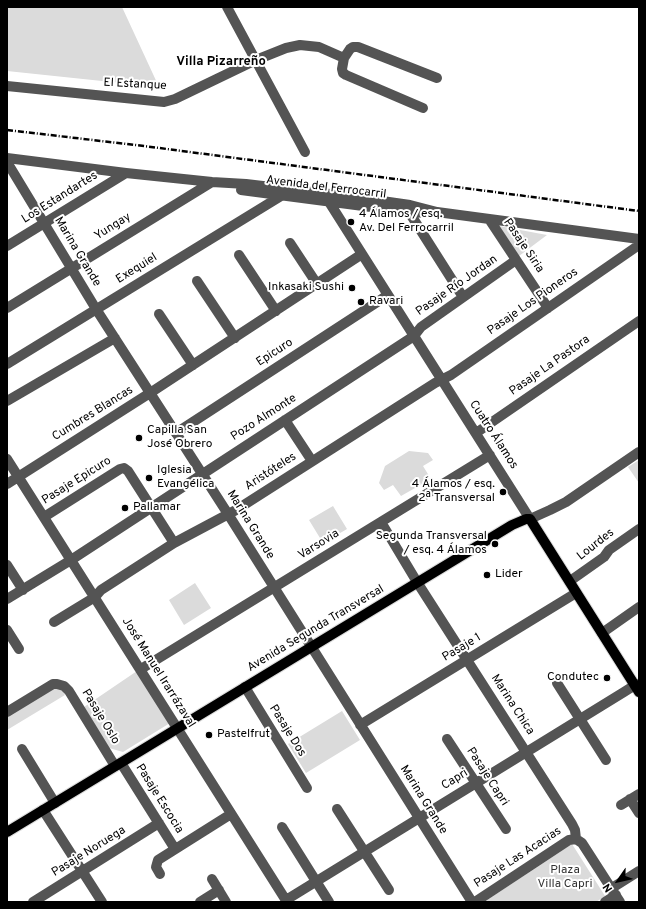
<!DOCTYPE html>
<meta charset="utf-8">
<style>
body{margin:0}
#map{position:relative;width:646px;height:909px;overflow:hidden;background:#fff;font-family:Overpass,sans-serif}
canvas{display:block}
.frame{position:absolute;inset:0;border:8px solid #000;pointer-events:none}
.north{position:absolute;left:598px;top:861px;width:40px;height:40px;-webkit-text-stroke:3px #fff;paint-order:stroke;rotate:236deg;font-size:11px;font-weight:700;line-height:16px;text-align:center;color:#000}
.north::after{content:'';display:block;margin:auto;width:14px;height:18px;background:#000;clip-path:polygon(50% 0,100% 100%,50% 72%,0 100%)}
</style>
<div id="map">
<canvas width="646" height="909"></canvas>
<div class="frame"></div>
<div class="north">N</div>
</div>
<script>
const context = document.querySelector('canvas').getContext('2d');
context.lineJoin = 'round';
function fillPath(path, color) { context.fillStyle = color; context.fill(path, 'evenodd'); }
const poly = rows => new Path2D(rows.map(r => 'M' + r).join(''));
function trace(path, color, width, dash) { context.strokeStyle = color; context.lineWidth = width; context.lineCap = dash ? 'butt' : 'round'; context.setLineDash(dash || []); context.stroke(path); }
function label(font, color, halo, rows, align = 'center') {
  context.font = font + ' Overpass,sans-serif'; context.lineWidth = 4; context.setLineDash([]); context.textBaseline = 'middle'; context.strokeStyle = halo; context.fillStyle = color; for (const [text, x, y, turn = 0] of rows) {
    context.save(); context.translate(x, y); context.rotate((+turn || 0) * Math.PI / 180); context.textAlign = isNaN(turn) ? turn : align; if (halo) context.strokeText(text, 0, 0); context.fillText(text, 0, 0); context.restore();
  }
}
fillPath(poly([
 [7,7,122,7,159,87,7,71],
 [499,226,547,235,519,256],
 [409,451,428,453,433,460,423,466,431,479,401,496,393,485,384,490,379,483,385,466],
 [639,460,639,483,628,467],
 [333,506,347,529,323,543,309,520],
 [195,583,211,608,184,625,169,600],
 [137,671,170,723,123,752,109,748,84,707],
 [52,689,61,689,65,695,7,730,7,717],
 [342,711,360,740,306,773,288,744],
 [572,844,605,896,596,902,484,902]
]), '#dbdbdb');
const major = poly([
 [7,832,512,525,526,519,530,519,639,692]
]);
trace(major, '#dbdbdb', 12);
trace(poly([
 [227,7,305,152],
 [7,86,164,102,175,99,256,60,286,48,300,45,319,47,344,58],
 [423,108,346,75,343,73,342,69,344,58,350,49,353,47,358,47,437,78],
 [7,158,126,173,212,182,246,184,347,196,410,205,437,212,639,239],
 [7,162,96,309,228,514,472,902],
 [241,190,409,212,429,213],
 [324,194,530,519,550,510,566,502,639,452],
 [409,212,463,297],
 [489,219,548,308],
 [290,243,317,284],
 [7,246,126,173],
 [239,255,276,311],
 [197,281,235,338],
 [7,308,212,182],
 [159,314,193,365],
 [7,364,281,196],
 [7,401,115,338],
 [285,420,312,461],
 [176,433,388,295],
 [476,433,639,321],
 [7,459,287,902],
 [7,484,150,393,362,254],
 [44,517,120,469,124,468,128,471,174,543],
 [381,522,417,582,572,824,575,830,576,839,582,843,620,902],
 [7,565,23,590],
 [570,581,604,557,609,550,639,529],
 [7,599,71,560,414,336,421,327,516,260],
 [54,622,95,597,101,590,174,543,236,510,435,383,451,375,639,245],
 [7,630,19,649],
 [602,633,639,607],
 [141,669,490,455],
 [557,683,606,760],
 [245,687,307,788],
 [7,712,53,684,57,684,64,686,69,691,115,766],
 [360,725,576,593],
 [447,739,506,829],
 [22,749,55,803],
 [121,763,175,849],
 [630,799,639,813],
 [621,805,639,794],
 [337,809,389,890],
 [43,810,102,902],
 [282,827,329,902],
 [160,874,156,867,158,860,231,814],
 [212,879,226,902],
 [612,888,639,871],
 [286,900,624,692,635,685,639,684],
 [33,902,159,823],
 [200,902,219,890],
 [475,902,569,840,576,839],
 [605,902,616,895]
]), '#545454', 10);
trace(major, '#000', 10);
trace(poly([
 [7,130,144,146,639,211]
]), '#000', 2.5, [6, 2, 1, 2]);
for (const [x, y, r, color] of [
 [351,222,4,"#000"],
 [352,288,4,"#000"],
 [361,302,4,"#000"],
 [139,438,4,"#000"],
 [149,478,4,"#000"],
 [503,492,4,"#000"],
 [125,508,4,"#000"],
 [495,544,4,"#000"],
 [487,575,4,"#000"],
 [607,678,4,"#000"],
 [209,735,4,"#000"]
]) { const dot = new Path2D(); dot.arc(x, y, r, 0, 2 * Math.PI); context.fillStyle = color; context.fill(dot); trace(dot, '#fff', 1.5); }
label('12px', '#000', '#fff', [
 ["El Estanque",135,85,3],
 ["Avenida del Ferrocarril",326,188,7],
 ["Los Estandartes",60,198,-32],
 ["Yungay",113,227,-32],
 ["Pasaje Siria",523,246,56],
 ["Marina Grande",77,252,59],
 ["Exequiel",137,269,-32],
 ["Pasaje Río Jordan",457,286,-35],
 ["Pasaje Los Pioneros",533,302,-35],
 ["Epicuro",275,353,-33],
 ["Pasaje La Pastora",550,366,-35],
 ["Cumbres Blancas",93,414,-32],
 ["Pozo Almonte",264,418,-33],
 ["Cuatro Álamos",493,435,57],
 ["Aristóteles",271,472,-33],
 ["Pasaje Epicuro",77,481,-32],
 ["Marina Grande",250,525,58],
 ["Varsovia",319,545,-32],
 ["Lourdes",596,545,-38],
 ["Avenida Segunda Transversal",316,629,-31],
 ["Pasaje 1",462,648,-31],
 ["José Manuel Irarrázaval",158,673,58],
 ["Marina Chica",512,705,57],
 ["Pasaje Oslo",100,717,59],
 ["Pasaje Dos",287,731,58],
 ["Pasaje Capri",487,777,57],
 ["Capri",455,780,-32],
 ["Pasaje Escocia",159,799,58],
 ["Marina Grande",423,800,58],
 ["Pasaje Noruega",89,852,-32],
 ["Pasaje Las Acacias",518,858,-33]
]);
label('12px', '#000', '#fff', [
 ["4 Álamos / esq.",359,215],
 ["Av. Del Ferrocarril",359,229],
 ["Inkasaki Sushi",344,288,"right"],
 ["Ravari",369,302],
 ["Capilla San",147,431],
 ["José Obrero",147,445],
 ["Iglesia",157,471],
 ["Evangélica",157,485],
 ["4 Álamos / esq.",495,485,"right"],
 ["2ª Transversal",495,499,"right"],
 ["Pallamar",133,508],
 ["Segunda Transversal",487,537,"right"],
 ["/ esq. 4 Álamos",487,551,"right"],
 ["Lider",495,575],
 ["Condutec",599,678,"right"],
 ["Pastelfrut",217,735]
], 'left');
label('12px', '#323232', '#fff', [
 ["Plaza",565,871],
 ["Villa Capri",565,885]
]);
label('bold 13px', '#000', '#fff', [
 ["Villa Pizarreño",221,62]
]);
</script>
